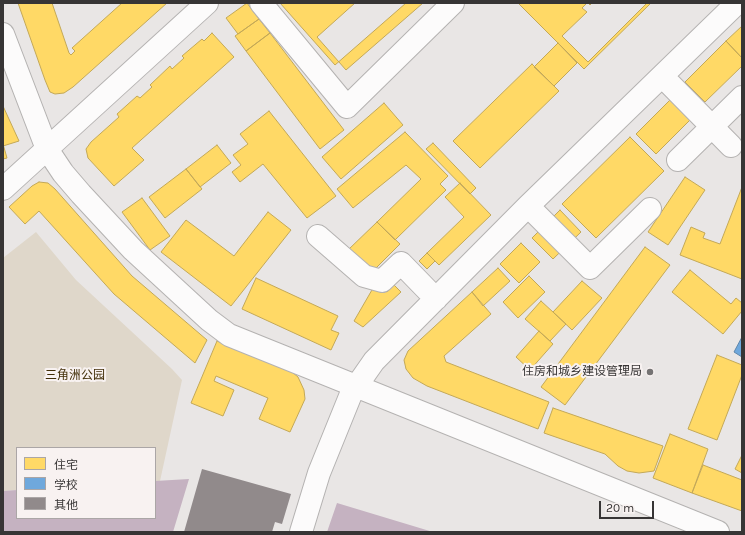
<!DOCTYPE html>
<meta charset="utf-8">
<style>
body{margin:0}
#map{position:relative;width:745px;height:535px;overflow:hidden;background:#e9e6e5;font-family:Karla,"Noto Sans SC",sans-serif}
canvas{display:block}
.frame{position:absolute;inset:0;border:4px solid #373535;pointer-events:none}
.legend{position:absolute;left:16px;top:447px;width:140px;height:72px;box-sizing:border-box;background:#f8f2f1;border:1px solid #aba6a6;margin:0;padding:5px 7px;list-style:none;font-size:12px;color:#373535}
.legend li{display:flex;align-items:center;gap:8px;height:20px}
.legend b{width:20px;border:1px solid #aba6a6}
.scale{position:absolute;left:599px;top:501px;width:55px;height:18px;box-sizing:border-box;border:2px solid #373535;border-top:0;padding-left:5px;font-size:12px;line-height:14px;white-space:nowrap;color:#373535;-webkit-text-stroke:3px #f8f2f1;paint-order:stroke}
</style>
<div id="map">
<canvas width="745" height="535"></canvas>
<div class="frame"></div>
<ul class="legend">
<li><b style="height:11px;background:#ffd966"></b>住宅</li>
<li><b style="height:11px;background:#6fa8dc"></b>学校</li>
<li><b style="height:11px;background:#918a8b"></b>其他</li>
</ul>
<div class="scale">20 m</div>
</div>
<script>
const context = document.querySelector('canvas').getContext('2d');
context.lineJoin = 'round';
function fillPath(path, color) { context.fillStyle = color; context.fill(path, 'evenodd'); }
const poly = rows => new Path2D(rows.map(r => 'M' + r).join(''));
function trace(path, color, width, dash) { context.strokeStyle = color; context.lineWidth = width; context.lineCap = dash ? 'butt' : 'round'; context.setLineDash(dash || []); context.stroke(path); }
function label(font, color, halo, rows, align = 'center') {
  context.font = font + ' Karla,"Noto Sans SC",sans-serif'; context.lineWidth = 4; context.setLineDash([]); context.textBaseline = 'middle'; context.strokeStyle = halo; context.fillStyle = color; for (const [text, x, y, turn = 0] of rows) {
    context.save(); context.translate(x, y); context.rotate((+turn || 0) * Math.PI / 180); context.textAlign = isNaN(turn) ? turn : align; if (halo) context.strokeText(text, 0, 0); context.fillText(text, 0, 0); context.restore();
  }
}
fillPath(poly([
 [36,232,76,280,172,369,182,380,160,481,155,481,155,448,17,448,17,490,3,491,3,258]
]), '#dfd7ca');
fillPath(poly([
 [189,479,173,532,3,532,3,491,17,490,17,518,155,518,155,481],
 [337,503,433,532,327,532]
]), '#c5b2c1');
const homes = poly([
 [18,3,52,3,69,53,71,55,75,51,72,48,122,3,167,3,73,87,64,93,55,94,50,92,45,80,18,3],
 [247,3,259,19,238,34,226,18,247,3],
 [280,3,406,3,335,65,280,3],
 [355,3,423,3,346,70,317,37,355,3],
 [518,3,588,3,590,5,592,3,651,3,584,69,518,3],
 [587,3,647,3,588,62,562,36,587,12,582,8,587,3],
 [259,19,270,33,246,51,235,36,259,19],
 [742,26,742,58,726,41,742,26],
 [212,33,234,57,132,148,144,160,114,186,88,158,86,149,91,142,119,117,117,114,137,96,140,98,152,87,150,85,170,66,172,69,184,58,182,56,202,39,204,41,212,33],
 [270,33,344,130,320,149,246,51,270,33],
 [726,41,742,58,742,66,705,102,685,82,726,41],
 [558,43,577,63,554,86,534,67,558,43],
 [532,64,559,91,480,168,453,141,532,64],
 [671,99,691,119,656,154,636,134,671,99],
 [384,103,403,125,341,179,322,157,384,103],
 [3,106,19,141,3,146,3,106],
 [269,111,336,196,307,218,263,164,240,182,232,172,241,165,233,155,248,144,240,134,269,111],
 [405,132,448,176,440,184,446,190,395,240,377,222,421,179,406,165,353,208,337,189,405,132],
 [630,137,664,171,596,238,562,204,630,137],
 [433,143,476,188,470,194,426,149,433,143],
 [3,144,7,158,3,159,3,144],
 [217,145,231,163,200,187,186,169,217,145],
 [186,169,202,189,165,218,149,197,186,169],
 [685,177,705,190,668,245,648,232,685,177],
 [39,182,48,183,55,189,132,276,207,340,195,363,114,294,39,211,25,224,9,207,32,186,39,182],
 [460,183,491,215,439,265,427,253,464,217,445,197,460,183],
 [742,187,742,279,680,255,691,227,705,233,703,238,720,244,742,187],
 [142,198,170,236,150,250,122,212,142,198],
 [560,210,581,232,553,259,532,238,560,210],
 [268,212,291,230,231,306,161,252,186,220,234,256,268,212],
 [377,222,400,244,371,273,348,250,377,222],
 [521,243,540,262,519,283,500,264,521,243],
 [645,247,670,265,565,405,541,387,645,247],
 [427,253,435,261,427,269,419,261,427,253],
 [498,268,510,281,483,306,472,292,498,268],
 [690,270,731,304,736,298,742,303,742,311,723,334,672,292,690,270],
 [529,276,545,292,518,318,503,302,529,276],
 [256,278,338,316,331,330,339,333,331,350,242,309,256,278],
 [582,281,602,298,572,330,553,312,582,281],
 [376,283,387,292,394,285,401,292,363,327,354,321,376,283],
 [472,292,491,314,444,356,446,362,549,402,538,429,427,386,413,378,406,369,404,360,408,351,472,292],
 [541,301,566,324,550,341,525,319,541,301],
 [539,331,553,344,530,370,516,357,539,331],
 [217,341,292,372,298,377,304,390,305,399,290,432,259,419,268,398,216,376,214,381,234,390,223,416,191,403,217,341],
 [717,355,742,365,742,375,717,440,688,429,717,355],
 [553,408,663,446,654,471,639,473,627,471,618,466,605,454,544,433,553,408],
 [670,434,708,449,692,493,653,478,670,434],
 [742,455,742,473,735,469,742,455],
 [703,465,742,480,742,511,692,493,703,465]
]);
fillPath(homes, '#ffd966');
trace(homes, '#c3a857', 1);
const schools = poly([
 [742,337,742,357,734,352,742,337]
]);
fillPath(schools, '#6fa8dc');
trace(schools, '#5e86aa', 1);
fillPath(poly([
 [202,469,291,494,282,524,275,522,272,532,184,532]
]), '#918a8b');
const minor = poly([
 [261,3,347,107,453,3],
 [3,34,47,149,63,173,81,194,133,250,209,320,229,335,718,532],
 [662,76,731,146],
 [678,160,742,97],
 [3,189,207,3],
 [528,206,590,268,650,209],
 [318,236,364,276,382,281,401,263,436,299],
 [301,532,319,473,351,394,374,361,528,206,737,3]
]);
trace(minor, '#b4b2b1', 24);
trace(minor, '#fcfbfb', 22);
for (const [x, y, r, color] of [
 [650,372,4,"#757373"]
]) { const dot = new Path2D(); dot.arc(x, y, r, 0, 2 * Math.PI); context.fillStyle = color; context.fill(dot); trace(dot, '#f8f2f1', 1.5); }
label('12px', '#373535', '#f8f2f1', [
 ["住房和城乡建设管理局",642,372]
], 'right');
label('12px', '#412e07', '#f8f2f1', [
 ["三角洲公园",75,376]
]);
</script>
